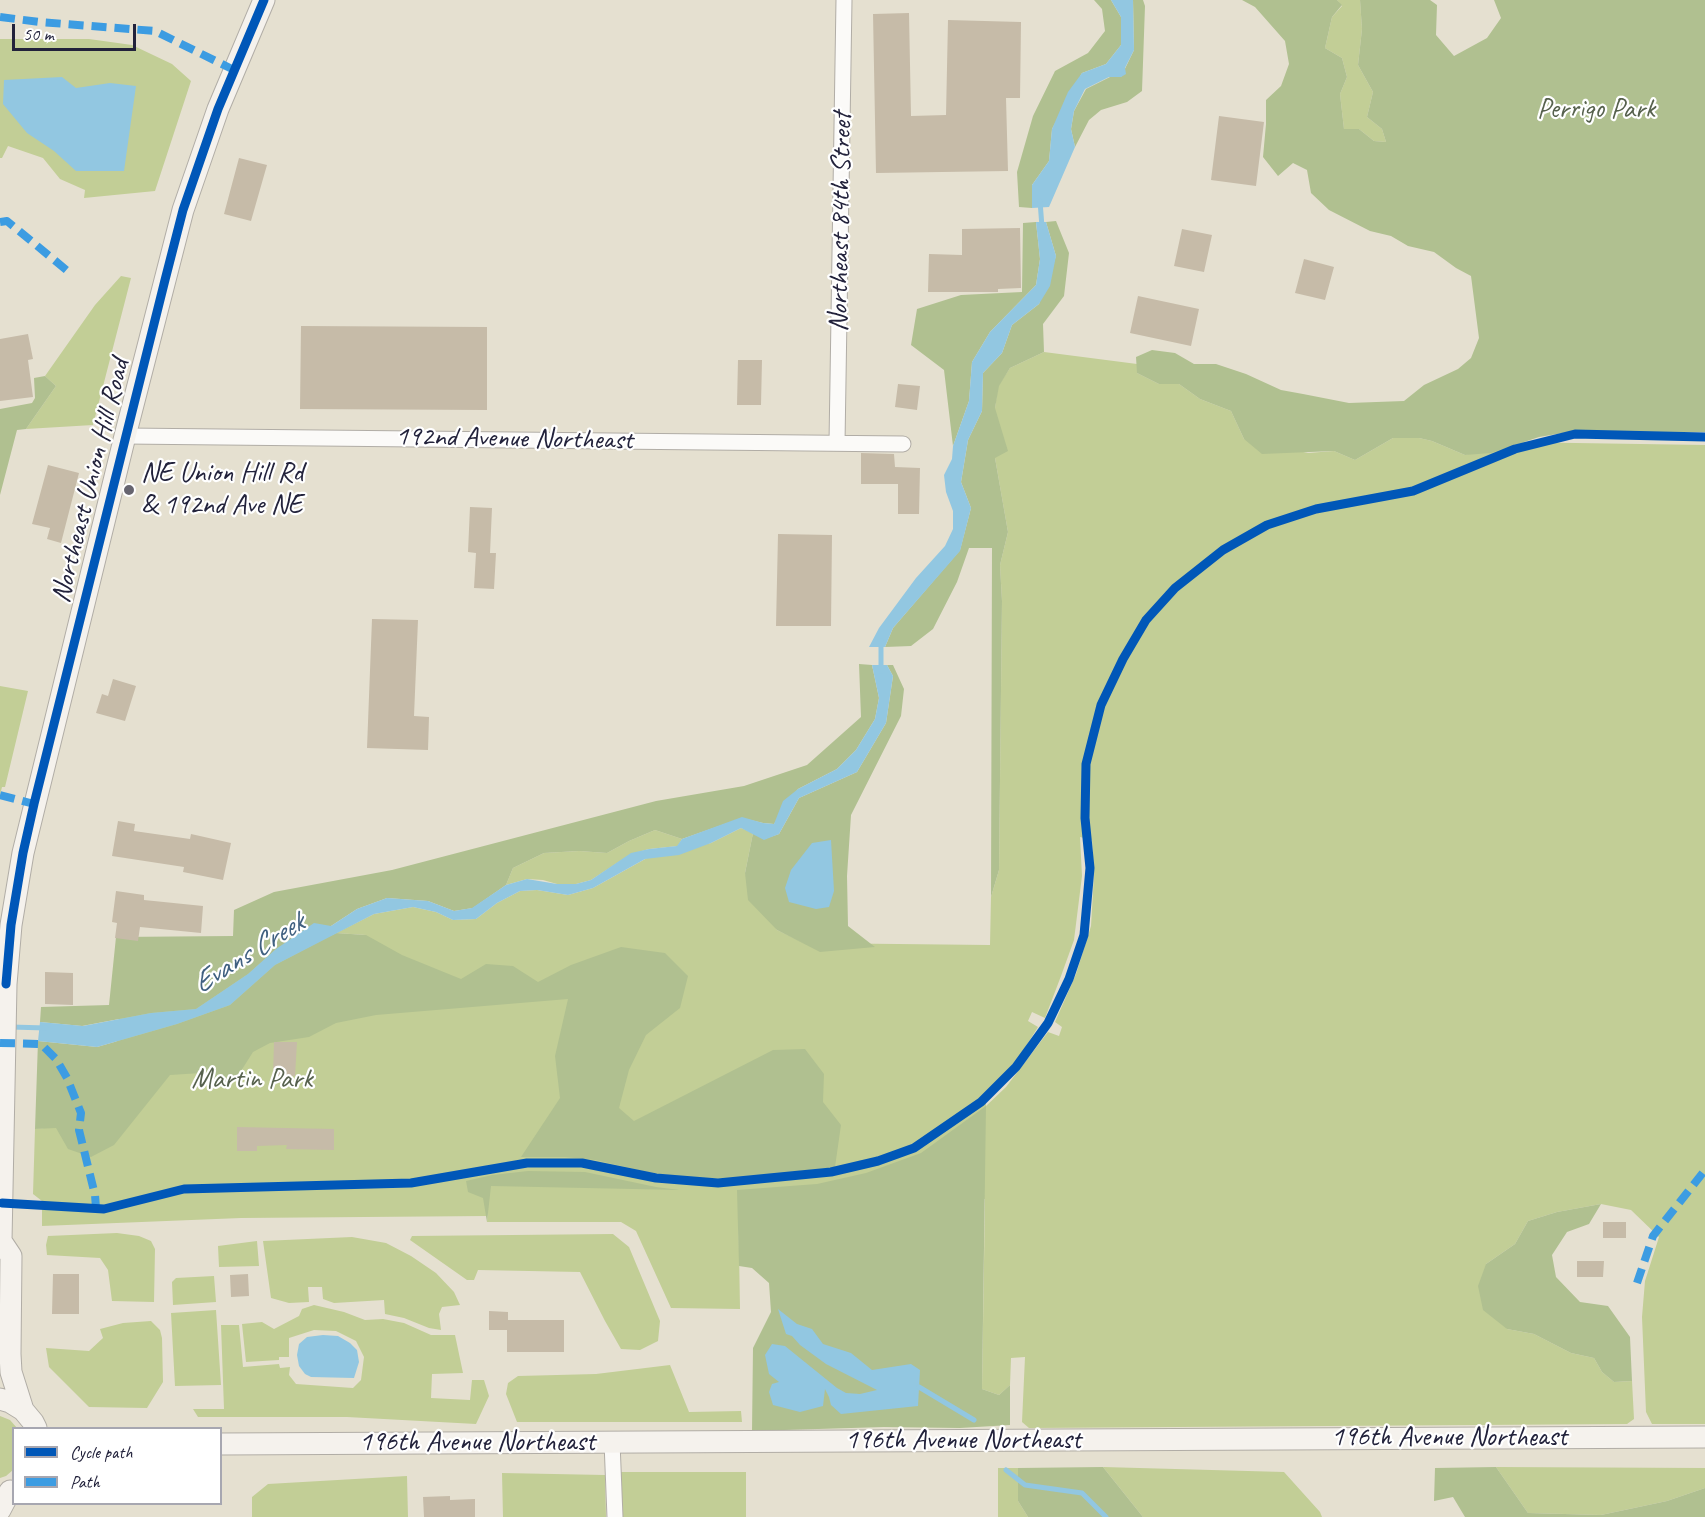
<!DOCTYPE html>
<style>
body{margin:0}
#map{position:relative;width:1705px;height:1517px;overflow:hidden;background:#e5e0d0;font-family:Caveat,sans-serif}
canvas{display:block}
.legend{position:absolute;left:12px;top:1427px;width:210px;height:78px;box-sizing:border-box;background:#fff;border:2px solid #a7a7b1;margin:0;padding:8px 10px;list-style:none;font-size:18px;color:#22223b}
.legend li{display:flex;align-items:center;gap:12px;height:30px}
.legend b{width:30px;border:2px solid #a7a7b1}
.scale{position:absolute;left:12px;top:24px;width:124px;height:27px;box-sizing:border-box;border:3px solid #22223b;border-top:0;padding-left:8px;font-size:18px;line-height:21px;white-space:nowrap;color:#22223b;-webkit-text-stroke:4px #fff;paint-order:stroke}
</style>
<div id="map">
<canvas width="1705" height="1517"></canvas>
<ul class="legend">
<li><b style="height:8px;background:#0057b8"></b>Cycle path</li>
<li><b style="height:8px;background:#3c9ce2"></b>Path</li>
</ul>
<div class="scale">50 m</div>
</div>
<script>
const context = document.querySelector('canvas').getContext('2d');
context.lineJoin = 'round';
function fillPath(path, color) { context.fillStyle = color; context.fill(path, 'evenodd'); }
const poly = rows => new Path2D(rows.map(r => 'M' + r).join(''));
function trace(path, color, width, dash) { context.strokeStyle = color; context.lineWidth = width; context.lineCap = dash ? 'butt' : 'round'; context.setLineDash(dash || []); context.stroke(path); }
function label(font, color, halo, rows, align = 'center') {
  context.font = font + ' Caveat,sans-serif'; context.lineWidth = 4.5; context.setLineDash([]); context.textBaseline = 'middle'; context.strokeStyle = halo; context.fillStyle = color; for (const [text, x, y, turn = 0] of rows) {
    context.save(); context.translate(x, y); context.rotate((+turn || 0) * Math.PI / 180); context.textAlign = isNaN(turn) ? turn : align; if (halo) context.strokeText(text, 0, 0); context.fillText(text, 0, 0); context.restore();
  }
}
fillPath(poly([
 [1337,0,1360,0,1362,29,1358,65,1373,92,1367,117,1382,129,1386,142,1374,141,1359,129,1344,129,1340,94,1347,77,1342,58,1325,48,1332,17,1342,6],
 [0,39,89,39,132,45,172,64,191,81,155,191,84,198,85,190,60,179,43,158,8,146,2,158,0,158],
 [121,276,131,278,93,425,26,429,56,386,45,376,95,305],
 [1044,352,1137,364,1137,373,1159,384,1179,384,1200,399,1231,411,1244,439,1308,453,1334,451,1355,460,1393,438,1419,438,1432,441,1465,455,1511,442,1705,445,1705,1424,1652,1424,1646,1412,1642,1317,1645,1281,1659,1237,1631,1210,1601,1204,1557,1212,1528,1221,1515,1244,1486,1264,1507,1329,1534,1334,1571,1353,1594,1358,1602,1372,1614,1382,1632,1381,1634,1419,1627,1424,1029,1428,1022,1422,1025,1357,1011,1358,1010,1385,999,1395,982,1389,985,1199,738,1192,740,1309,671,1308,636,1231,621,1222,487,1222,488,1210,487,1216,241,1218,42,1226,42,1201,33,1194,35,1129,44,1128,117,1041,125,942,366,935,336,933,374,914,413,907,436,912,453,920,476,919,497,903,520,891,537,890,568,895,593,888,647,858,711,843,741,828,753,833,745,873,777,930,804,943,990,945,991,897,999,870,1002,601,1000,565,1008,532,995,458,995,408,998,386,1010,368],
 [1080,837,1092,840,1094,875,1091,926,1076,974,1055,1022,1062,1027,1059,1036,1048,1032,1006,1087,986,1106,986,1091,1002,1077,1021,1054,1038,1027,1028,1021,1032,1012,1045,1018,1061,976,1074,940,1082,876],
 [0,686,28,691,5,787,2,787,0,795],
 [655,830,682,839,678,846,649,849,631,854,591,880,576,884,557,884,543,880,527,879,506,885,513,868,544,853,579,851,607,853,629,841],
 [117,1233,139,1236,151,1241,155,1249,154,1302,112,1301,108,1270,100,1258,47,1255,46,1245,48,1236],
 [613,1234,629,1247,660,1321,658,1341,640,1350,621,1349,605,1321,580,1272,478,1270,474,1280,467,1280,410,1240,412,1236],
 [352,1237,386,1243,411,1256,436,1273,454,1292,460,1305,442,1307,439,1314,441,1330,429,1328,404,1318,385,1314,384,1300,334,1303,323,1299,322,1287,308,1287,309,1302,289,1303,271,1298,263,1241],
 [257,1241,259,1266,219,1267,218,1246],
 [214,1276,216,1302,173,1305,172,1282,176,1278],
 [314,1305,344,1312,365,1320,383,1319,404,1323,431,1335,455,1335,463,1373,432,1374,431,1398,470,1400,472,1380,484,1380,489,1396,476,1424,347,1417,198,1417,193,1409,224,1409,221,1325,239,1325,243,1367,279,1364,280,1368,290,1367,289,1375,296,1384,353,1388,361,1380,364,1357,356,1341,336,1331,314,1330,289,1338,289,1357,279,1357,279,1360,246,1362,242,1324,262,1322,274,1329,299,1316,302,1309],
 [216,1310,221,1385,175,1386,171,1313],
 [151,1321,160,1330,162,1338,163,1382,147,1408,89,1407,49,1367,46,1348,89,1351,103,1338,100,1329,123,1323],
 [670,1365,689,1412,741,1411,742,1422,517,1422,506,1394,508,1383,518,1376,596,1374],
 [0,1416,10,1420,17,1428,14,1428,13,1470,6,1476,0,1478],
 [1103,1467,1284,1472,1320,1512,1322,1517,1143,1517],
 [1496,1467,1705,1468,1705,1488,1667,1501,1601,1515,1528,1513],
 [998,1468,1018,1468,1018,1501,1028,1517,998,1517],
 [620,1472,746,1472,746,1517,620,1517],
 [502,1473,605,1475,606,1517,503,1517],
 [407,1476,408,1517,252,1517,252,1497,268,1484]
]), '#c2ce96');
fillPath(poly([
 [1094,0,1111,0,1121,17,1121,45,1106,64,1082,73,1052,129,1049,161,1032,185,1032,208,1019,207,1017,172,1033,116,1055,71,1088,53,1105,31,1102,9],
 [1133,0,1143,0,1145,6,1142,91,1127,102,1101,110,1089,120,1075,147,1071,129,1074,111,1086,89,1110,77,1121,77,1134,50],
 [1242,0,1337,0,1342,5,1332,17,1325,48,1342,58,1347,77,1340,94,1344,129,1359,129,1374,141,1386,142,1382,129,1367,117,1373,92,1358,65,1362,29,1360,0,1430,0,1437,5,1436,35,1454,56,1487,38,1501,18,1494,0,1705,0,1705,432,1569,432,1539,437,1491,453,1465,455,1432,441,1419,438,1393,438,1355,460,1334,451,1262,454,1244,439,1231,411,1200,399,1179,384,1159,384,1137,373,1136,357,1152,350,1175,353,1194,364,1216,364,1246,374,1281,390,1303,394,1349,403,1404,401,1424,385,1458,369,1471,358,1479,338,1471,276,1456,268,1434,252,1408,246,1391,236,1370,231,1329,210,1311,193,1307,170,1293,163,1278,176,1263,157,1266,124,1266,100,1281,86,1289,64,1285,41,1255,7],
 [1056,221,1069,253,1064,296,1043,324,1044,352,1010,368,999,386,995,408,1008,451,995,458,1008,532,1000,565,1002,601,999,870,991,897,992,548,969,548,957,582,933,629,911,646,885,647,893,628,960,550,971,508,961,482,968,440,982,411,983,373,1002,353,1012,325,1039,304,1056,256,1046,222],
 [1036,222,1040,259,1036,285,990,332,972,362,969,401,953,446,944,370,911,345,917,309,961,295,1022,292,1023,223],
 [45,376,56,386,26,429,17,430,0,495,0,409,32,403,35,398,34,378],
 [859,664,872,665,879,698,875,719,856,750,837,769,798,789,774,824,763,823,742,818,682,839,655,830,629,841,607,853,579,851,544,853,513,868,506,885,473,908,454,911,428,901,387,898,357,909,331,926,276,949,248,974,196,1009,151,1013,82,1026,40,1022,41,1007,109,1005,116,937,233,936,234,910,274,892,392,870,656,801,744,786,807,765,861,717],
 [887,665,893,665,904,689,901,716,851,815,847,876,848,926,875,947,820,952,777,930,748,900,745,873,753,833,764,839,779,834,799,798,857,772,886,723,893,676],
 [336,933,366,935,402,955,461,979,486,964,513,966,538,982,571,965,621,947,665,953,688,976,680,1008,646,1035,629,1070,619,1108,634,1121,773,1050,805,1049,824,1074,823,1102,841,1125,835,1167,738,1178,691,1178,647,1172,595,1160,565,1157,521,1157,560,1098,555,1056,568,999,376,1015,336,1023,309,1037,270,1043,253,1052,234,1082,216,1088,201,1073,170,1075,114,1145,91,1157,68,1149,56,1128,35,1129,38,1041,97,1047,177,1024,230,1005,275,965],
 [986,1106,982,1389,999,1395,1010,1385,1010,1425,960,1428,884,1427,752,1431,753,1348,771,1312,769,1283,752,1268,739,1266,737,1190,817,1184,866,1173,921,1153],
 [528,1171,585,1172,656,1187,680,1190,491,1186,487,1222,483,1198,468,1192,466,1181,492,1175],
 [1601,1204,1589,1224,1567,1232,1552,1255,1556,1277,1580,1302,1608,1306,1630,1337,1632,1381,1614,1382,1602,1372,1594,1358,1571,1353,1534,1334,1507,1329,1483,1310,1478,1286,1486,1264,1515,1244,1528,1221,1557,1212],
 [1103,1467,1143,1517,1028,1517,1018,1501,1018,1468],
 [1496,1467,1528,1513,1601,1515,1667,1501,1705,1488,1705,1517,1465,1517,1453,1497,1434,1501,1435,1468]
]), '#b0c090');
fillPath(poly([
 [1111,0,1133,0,1134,50,1125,68,1126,74,1121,77,1109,77,1085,89,1074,111,1071,129,1075,147,1049,207,1032,208,1032,185,1049,161,1052,129,1068,92,1082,73,1106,64,1121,45,1121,17],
 [62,77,76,88,110,83,136,86,124,171,76,171,54,151,27,133,3,104,4,80],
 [1036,222,1046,222,1056,256,1050,286,1039,304,1012,325,1002,353,983,373,982,411,968,440,961,482,971,508,960,551,893,628,885,647,869,647,879,628,916,578,945,546,953,529,953,511,946,492,944,475,952,459,953,446,969,401,972,362,990,332,1036,285,1040,259],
 [872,665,887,665,893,676,886,723,857,772,799,798,779,834,764,840,741,828,711,843,679,855,645,859,593,888,568,895,537,890,520,891,497,903,476,919,453,920,436,912,413,907,374,914,275,965,230,1005,177,1024,97,1047,38,1041,40,1022,83,1026,151,1013,196,1009,248,974,276,949,314,923,331,926,357,909,387,898,428,901,454,911,472,908,506,885,527,879,557,884,576,884,591,880,631,853,649,849,677,846,682,839,742,817,763,823,774,824,783,801,798,789,837,769,856,750,875,719,879,698],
 [831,840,834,891,829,907,816,909,789,902,785,888,791,870,812,843],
 [778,1309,797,1324,812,1329,823,1344,851,1353,872,1370,911,1364,920,1370,918,1406,841,1414,831,1405,829,1397,825,1389,823,1406,800,1412,773,1405,769,1392,772,1384,779,1382,769,1374,765,1355,772,1344,785,1346,837,1388,846,1393,860,1394,877,1390,826,1364,800,1345,792,1336,786,1334],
 [323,1335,338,1336,350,1343,357,1350,359,1362,354,1378,311,1377,305,1374,299,1366,297,1355,299,1344,307,1337]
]), '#92c7e1');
trace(poly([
 [1040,201,1042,227],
 [881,641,881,671],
 [11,1027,46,1028],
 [919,1387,974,1420],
 [1006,1470,1025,1485,1082,1493,1106,1517]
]), '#92c7e1', 5);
fillPath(poly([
 [909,13,911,116,946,115,948,20,1021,22,1020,98,1006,98,1008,171,876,173,873,14],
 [1219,116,1264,122,1256,186,1211,180],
 [239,158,267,165,251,221,224,214],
 [1020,228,1021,288,998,289,998,292,928,292,929,254,962,255,962,229],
 [1182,229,1212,235,1204,272,1174,266],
 [1304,259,1334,267,1325,300,1295,293],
 [1138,296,1199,309,1191,346,1130,333],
 [301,326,487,327,487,410,300,409],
 [28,334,33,359,28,360,33,397,0,401,0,339],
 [738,360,762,360,761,405,737,405],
 [898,384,920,386,917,410,895,407],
 [861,453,894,454,895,467,920,468,919,514,898,514,898,484,861,484],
 [48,465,79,473,61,543,47,539,50,528,32,524],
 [470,507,492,508,490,553,496,553,494,589,474,588,476,553,468,552],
 [778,534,832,535,831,626,776,626],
 [372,619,418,620,414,716,429,717,428,750,367,748],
 [113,679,136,686,125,721,96,713,102,694,108,696],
 [118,821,135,824,134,831,190,839,191,834,231,843,223,880,183,872,184,867,112,856],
 [116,891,144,895,144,900,203,906,201,933,140,927,138,941,115,938,117,923,112,922],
 [45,972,73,973,73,1005,45,1004],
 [274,1042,297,1042,295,1076,273,1075],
 [237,1127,334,1129,334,1150,286,1149,287,1145,257,1146,257,1151,237,1151],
 [1603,1222,1626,1222,1626,1238,1603,1238],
 [1577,1261,1604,1261,1603,1277,1577,1277],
 [53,1274,79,1274,79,1314,52,1314],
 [248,1274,249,1296,231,1297,230,1275],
 [489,1311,508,1312,508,1320,564,1320,564,1352,507,1352,507,1330,489,1330],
 [450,1496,450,1500,475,1499,475,1517,424,1517,423,1497]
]), '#c6bba8');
const street = poly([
 [125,436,903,444],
 [837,443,844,0],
 [612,1442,615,1517]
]);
const secondary = poly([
 [0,1399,10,1402,23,1410,33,1422,36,1428],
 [23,1410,11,1372,10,1354,11,1256,1,1241,6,984,11,925,23,853,125,436,183,210,218,109,264,0],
 [220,1444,1705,1437],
 [0,1510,10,1491]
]);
trace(street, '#b1ada6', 17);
trace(secondary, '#b1ada6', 23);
trace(street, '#fbfaf8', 15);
trace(secondary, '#f5f2ed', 21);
trace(poly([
 [0,17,40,22,155,31,234,70],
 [0,222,7,221,70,273],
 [0,795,34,804],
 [0,1043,41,1044,56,1059,67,1078,81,1113,79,1130,95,1195,96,1208],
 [1637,1283,1653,1236,1705,1170]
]), '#3c9ce2', 8, [15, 8]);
trace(poly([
 [6,984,11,925,23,853,34,804,165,280,183,210,218,109,264,0],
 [2,1203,104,1209,184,1189,411,1183,527,1163,582,1163,656,1178,718,1183,831,1172,878,1161,914,1148,981,1102,1016,1067,1048,1023,1069,979,1084,935,1090,868,1085,818,1086,764,1101,705,1123,659,1146,620,1175,588,1223,550,1267,525,1316,509,1413,491,1515,449,1575,434,1705,437]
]), '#0057b8', 9);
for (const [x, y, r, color] of [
 [129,490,6,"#66646f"]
]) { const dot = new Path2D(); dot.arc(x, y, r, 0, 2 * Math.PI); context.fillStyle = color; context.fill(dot); trace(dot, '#fff', 2); }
label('28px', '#56614d', '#fff', [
 ["Perrigo Park",1596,110],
 ["Martin Park",252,1080]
]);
label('28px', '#22223b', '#fff', [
 ["Northeast 84th Street",841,222,-89],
 ["192nd Avenue Northeast",514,439,1],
 ["Northeast Union Hill Road",91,481,-76],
 ["196th Avenue Northeast",1449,1438],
 ["196th Avenue Northeast",963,1441],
 ["196th Avenue Northeast",477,1443]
]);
label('28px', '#22223b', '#fff', [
 ["NE Union Hill Rd",141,474],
 ["& 192nd Ave NE",141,506]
], 'left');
label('italic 30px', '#406080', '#fff', [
 ["Evans Creek",249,954,-32]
]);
</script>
